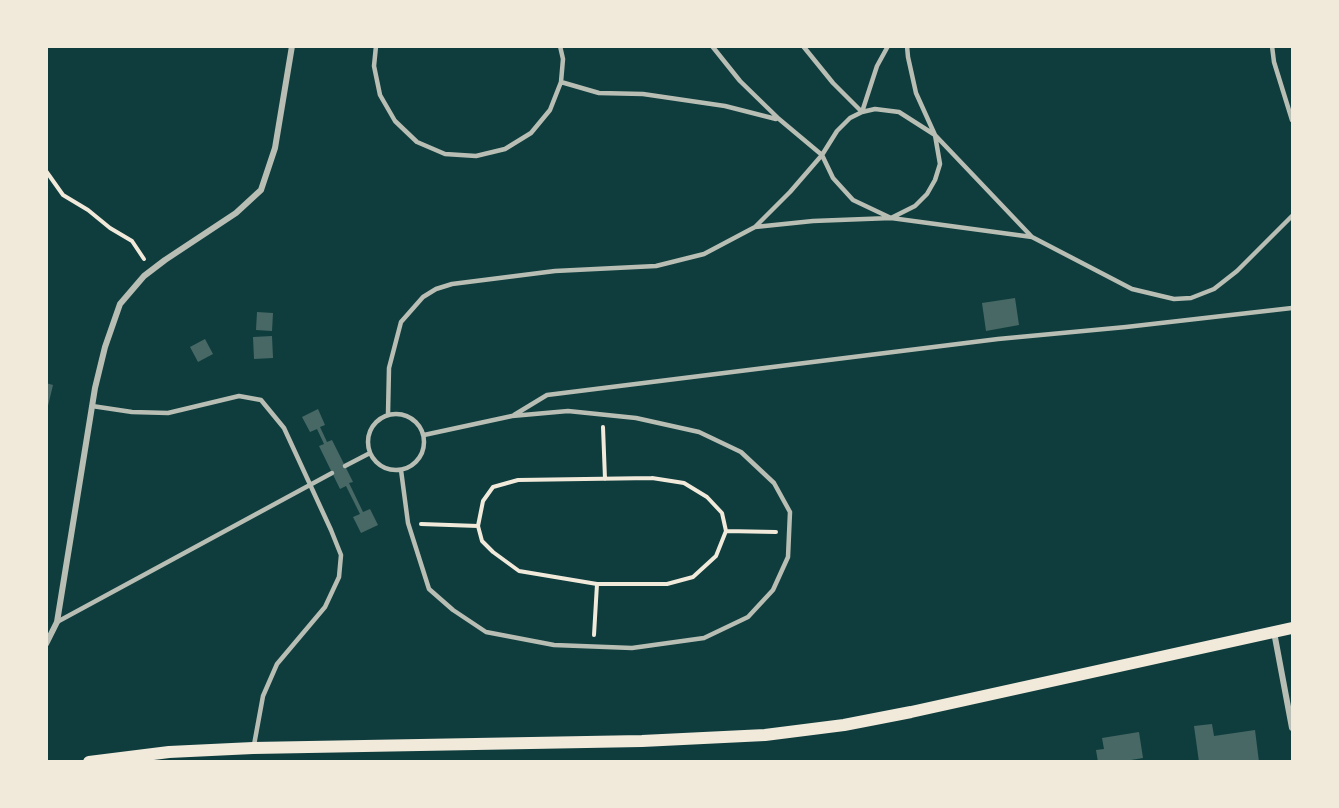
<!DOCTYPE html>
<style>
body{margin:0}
#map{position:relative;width:1339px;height:808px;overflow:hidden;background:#0f3d3e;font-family:Jost,sans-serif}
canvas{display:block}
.frame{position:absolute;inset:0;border:48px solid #f1e9da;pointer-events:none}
</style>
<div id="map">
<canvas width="1339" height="808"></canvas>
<div class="frame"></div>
</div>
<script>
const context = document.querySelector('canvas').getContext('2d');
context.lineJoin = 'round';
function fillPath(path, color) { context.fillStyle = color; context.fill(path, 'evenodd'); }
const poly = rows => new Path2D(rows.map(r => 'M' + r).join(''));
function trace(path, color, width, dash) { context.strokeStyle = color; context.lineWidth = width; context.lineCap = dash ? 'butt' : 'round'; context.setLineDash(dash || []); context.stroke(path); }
fillPath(poly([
 [1015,298,1019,325,986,331,982,303],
 [257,312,273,313,272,331,256,330],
 [272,336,273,358,254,359,253,337],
 [205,339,213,354,198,362,190,347],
 [46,383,53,385,47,410,46,410],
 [318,409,325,425,320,427,327,442,332,440,353,482,349,483,363,512,370,509,378,525,361,533,353,517,360,514,346,486,340,489,319,446,324,444,317,429,310,432,302,417],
 [1212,724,1214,736,1255,730,1259,762,1199,762,1194,726],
 [1139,732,1143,758,1119,762,1098,762,1096,750,1104,749,1102,738]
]), '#486865');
trace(poly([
 [46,171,63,195,88,210,110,228,132,241,144,259],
 [603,427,605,479],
 [652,478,684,483,707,497,722,513,726,531,716,556,693,577,667,584,597,584,519,571,493,552,482,541,478,526,483,501,493,487,518,480,652,478],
 [421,524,478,526],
 [726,531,776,532],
 [594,635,597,584]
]), '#f1e9da', 4);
trace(poly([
 [376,46,374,66,380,95,395,121,417,142,445,154,476,156,505,149,531,133,550,110,561,82,563,59,560,46],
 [712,46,740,81,779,119,822,155,790,192,755,227],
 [803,46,833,83,862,112,877,66,888,46],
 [907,46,908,57,916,93,935,135,1032,237],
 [1272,46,1274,62,1292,120],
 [561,82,599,93,643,94,725,106,776,119],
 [875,109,899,112,935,135,940,164,935,180,927,194,915,206,891,218,853,200,833,178,822,155,837,131,850,118,862,112,875,109],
 [92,406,132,412,168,413,239,396,261,400,284,428,331,530,341,555,339,577,325,607,277,664,263,696,254,745],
 '368 442a28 28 0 1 1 56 0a28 28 0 1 1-56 0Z',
 [388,414,389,368,401,322,423,297,436,289,452,284,555,271,656,266,704,254,755,227,813,221,891,218,1032,237,1132,289,1174,299,1191,298,1214,289,1237,271,1292,216],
 [514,415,547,395,998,339,1126,327,1292,308],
 [345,466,370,453],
 [401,470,408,523,429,589,453,610,486,632,554,645,632,648,704,638,748,617,773,590,788,557,790,512,774,483,741,452,699,432,636,418,568,411,512,416,424,435],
 [57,622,332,473]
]), '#b8beb3', 4.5);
trace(poly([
 [1274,632,1292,728],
 [46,644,57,622,95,388,105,347,120,304,144,276,165,260,236,213,261,190,275,148,292,46]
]), '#b8beb3', 6);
trace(poly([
 [89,762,169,752,253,748,642,741,765,735,844,725,911,712,1292,628]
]), '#f1e9da', 12);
</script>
